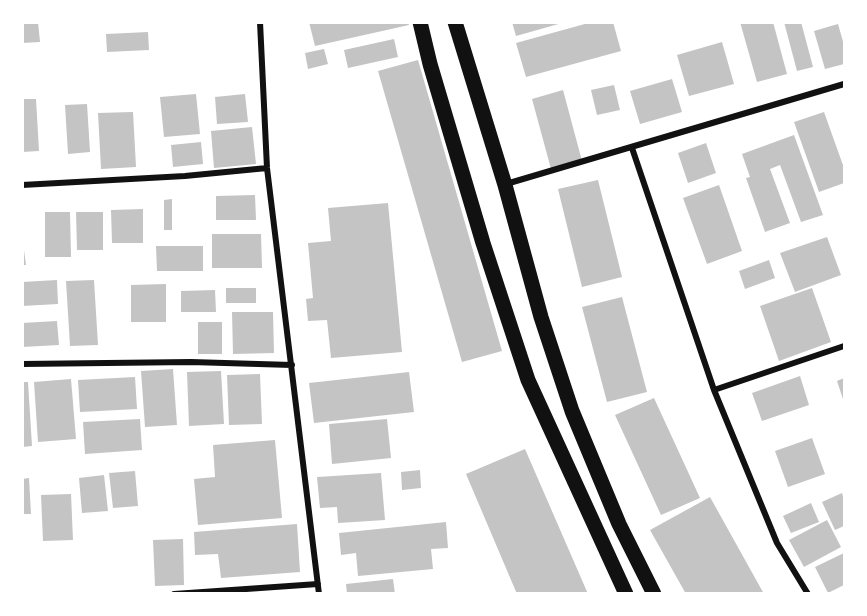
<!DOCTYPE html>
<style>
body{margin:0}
#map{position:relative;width:867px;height:616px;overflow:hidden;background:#fff;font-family:"Roboto Condensed",sans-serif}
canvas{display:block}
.frame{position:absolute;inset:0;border:24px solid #fff;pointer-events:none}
</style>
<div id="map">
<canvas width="867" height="616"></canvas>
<div class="frame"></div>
</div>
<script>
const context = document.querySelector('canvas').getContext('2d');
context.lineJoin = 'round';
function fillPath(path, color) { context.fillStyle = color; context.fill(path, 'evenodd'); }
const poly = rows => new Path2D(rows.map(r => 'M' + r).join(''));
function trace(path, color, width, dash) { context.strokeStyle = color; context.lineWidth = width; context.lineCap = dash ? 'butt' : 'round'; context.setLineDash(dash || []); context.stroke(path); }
fillPath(poly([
 [22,22,38,22,40,42,22,43],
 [309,22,408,22,409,25,315,46],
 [512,22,562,22,562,23,516,36],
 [592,22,613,22,621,51,526,77,516,43],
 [740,22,773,22,787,74,757,82],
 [784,22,801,22,813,67,797,71],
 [838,24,844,45,844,64,825,69,814,31],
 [148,32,149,50,107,52,106,34],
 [394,39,398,57,348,68,344,50],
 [722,42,734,84,689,96,677,55],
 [324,49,328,64,308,69,305,53],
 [418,60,502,351,462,362,378,71],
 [672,79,682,112,640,124,630,91],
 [614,85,620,110,597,115,591,90],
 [563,90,582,161,551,169,532,99],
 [196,94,200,134,164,137,160,97],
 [245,94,248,122,217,124,215,97],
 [22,99,36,99,39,151,22,152],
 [87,104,90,152,68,154,65,105],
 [133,112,136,167,101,169,98,113],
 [824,112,844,168,844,183,819,192,794,122],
 [252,127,256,164,214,168,211,131],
 [794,135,823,215,801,222,780,165,770,169,790,223,765,232,746,178,750,177,742,154],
 [201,142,203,164,173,167,171,145],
 [706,143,716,173,688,183,678,153],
 [598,180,622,277,582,287,558,189],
 [719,185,742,251,707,264,683,198],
 [255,195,256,220,216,220,216,196],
 [172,199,172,230,164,230,164,200],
 [388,203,402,352,331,358,327,320,308,321,306,299,313,298,308,243,331,241,328,208],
 [143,209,143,243,112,243,111,210],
 [45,212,70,212,71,257,45,257],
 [76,212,103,212,103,250,77,250],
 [212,234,261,234,262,268,212,268],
 [827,237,841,275,795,292,780,253],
 [156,246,203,246,203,271,157,271],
 [22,250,24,250,26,265,22,265],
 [769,260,775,278,745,289,739,271],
 [57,280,58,304,22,306,22,282],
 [94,280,98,345,70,346,66,281],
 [166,284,166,322,131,322,131,285],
 [226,288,256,288,256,303,226,303],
 [812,288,831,342,779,361,760,306],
 [215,290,216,312,181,312,181,291],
 [622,297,647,392,607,402,582,307],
 [232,312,273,312,274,353,233,354],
 [57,321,59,345,22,347,22,323],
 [198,322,222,322,222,354,198,354],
 [173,369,177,425,145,427,141,371],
 [221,371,224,424,189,426,187,372],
 [409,372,414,412,314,423,309,383],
 [260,374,262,424,229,425,227,375],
 [800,376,809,405,762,421,752,393],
 [135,377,137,409,80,412,78,380],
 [844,378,844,402,837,381],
 [71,379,76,439,38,442,34,382],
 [22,382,28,382,32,446,22,447],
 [654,398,700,498,661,515,615,415],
 [140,419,142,450,85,454,83,422],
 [387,419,391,458,332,464,329,424],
 [812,438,825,474,788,487,775,451],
 [275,440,282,518,198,525,194,479,215,477,213,445],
 [525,449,588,594,517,594,466,474],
 [420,470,421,488,402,490,401,472],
 [135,471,138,506,113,508,109,473],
 [381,473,385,520,338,523,337,507,320,508,317,477],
 [104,475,108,511,82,513,79,478],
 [29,478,31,514,22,514,22,479],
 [842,493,844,500,844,526,835,530,822,502],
 [71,494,73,540,43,541,41,495],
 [710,497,764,594,686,594,650,530],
 [811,503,819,522,791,533,783,516],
 [827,520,841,547,804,567,789,540],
 [446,522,448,548,431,549,433,569,358,576,356,553,341,555,339,533],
 [297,524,300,572,221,578,218,554,195,555,194,532],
 [183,539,184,585,155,586,153,540],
 [844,553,844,585,828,593,815,567],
 [393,579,395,594,347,594,346,584]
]), '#c4c4c4');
trace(poly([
 [260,22,267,168,319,594],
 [632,148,714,390,777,543,808,594],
 [506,184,844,84],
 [22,185,185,176,267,168],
 [22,364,191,362,292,365],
 [714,390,844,346],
 [174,594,318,584]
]), '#111', 6);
trace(poly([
 [420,22,430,64,483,243,528,380,626,594],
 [455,22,505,185,541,317,572,411,619,524,654,594]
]), '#111', 15);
</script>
